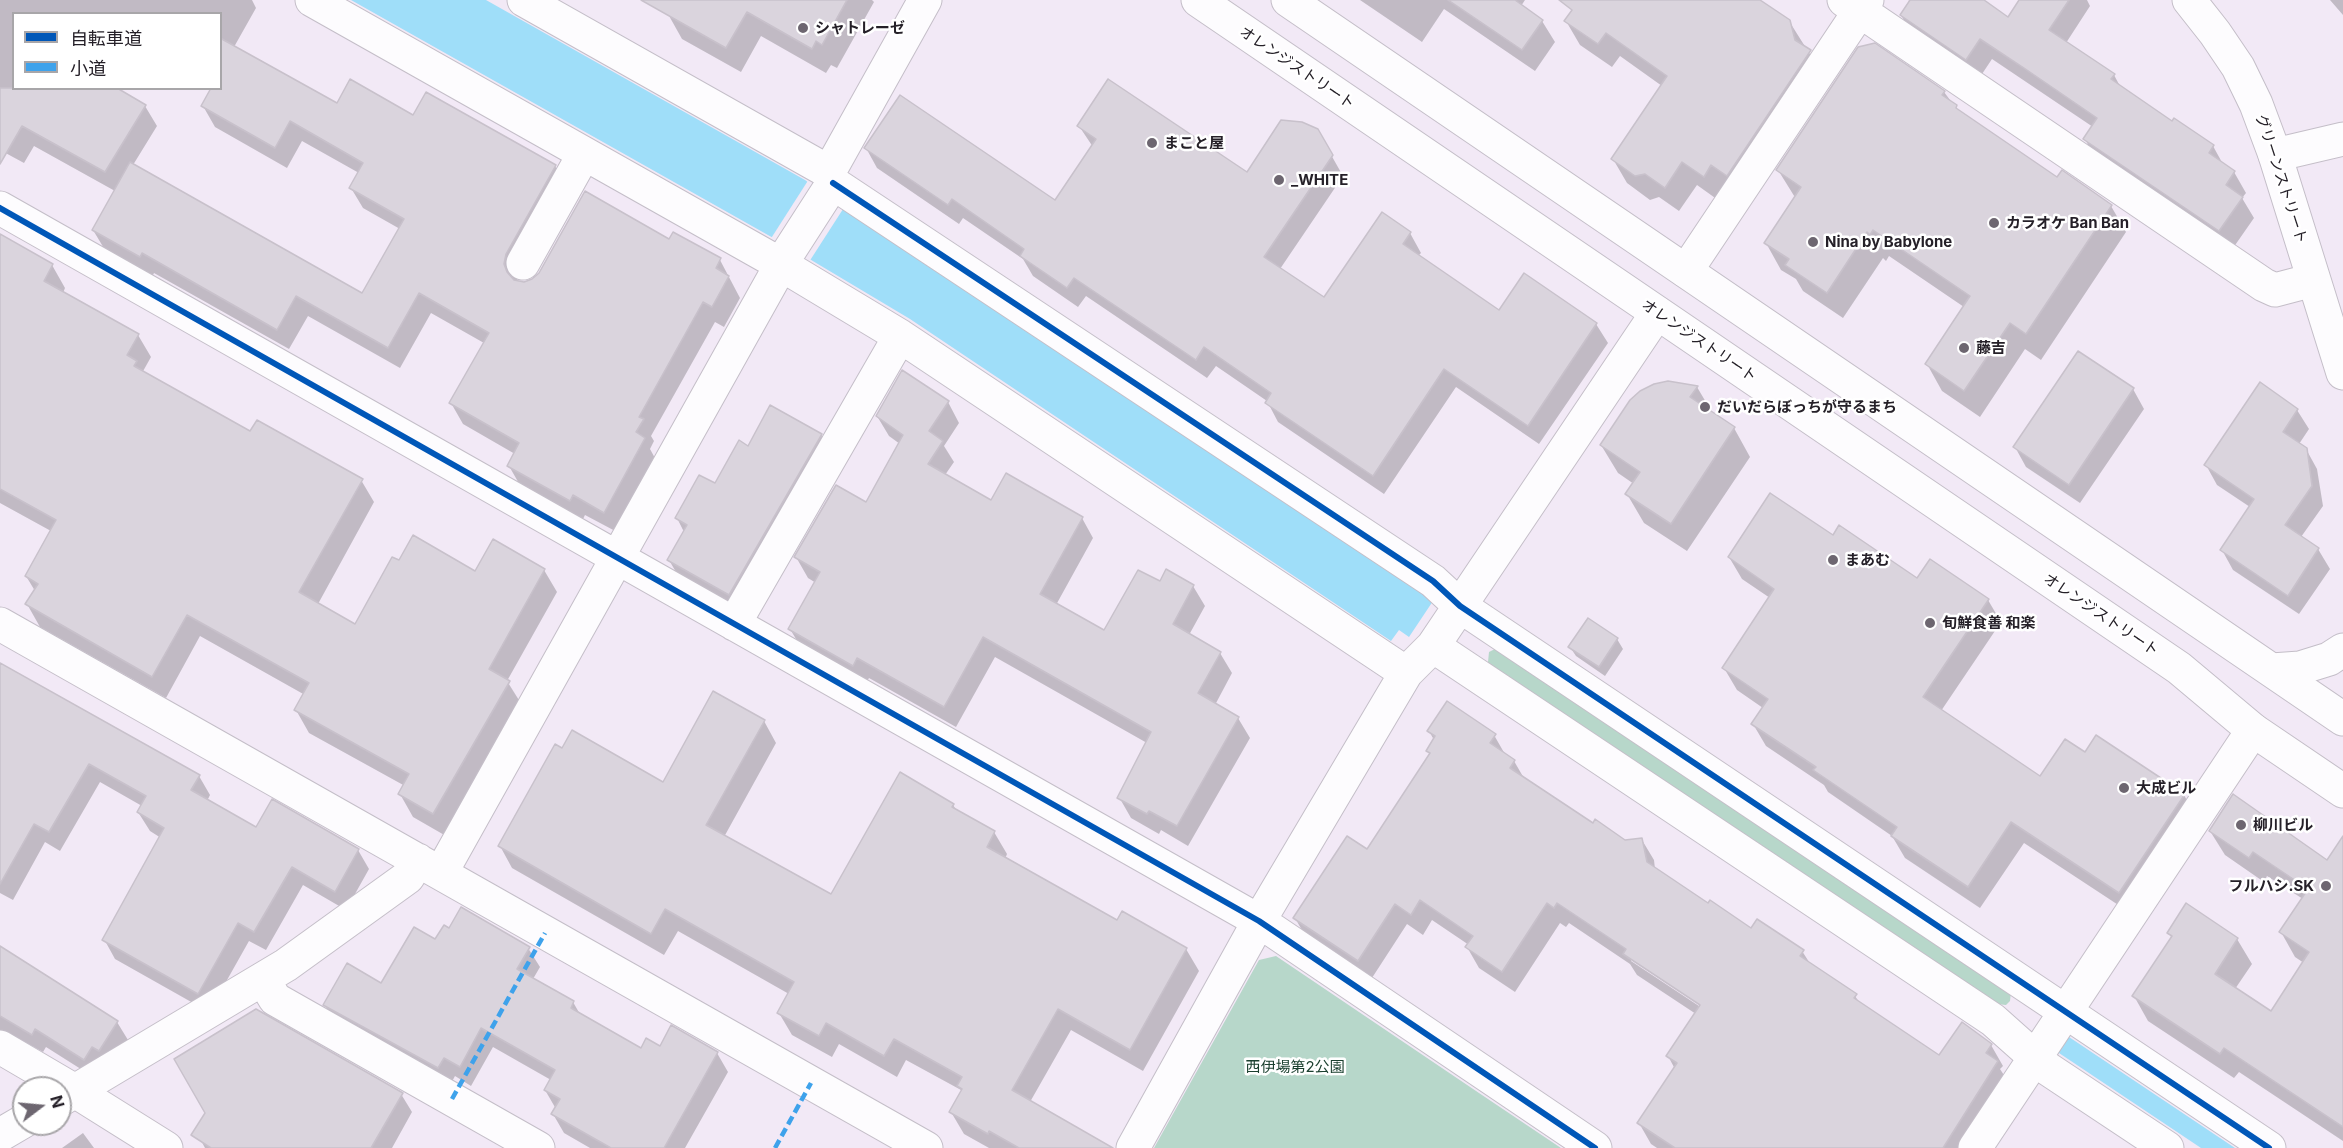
<!DOCTYPE html>
<meta charset="utf-8">
<style>
body{margin:0}
#map{position:relative;width:2343px;height:1148px;overflow:hidden;background:#f2e9f6;font-family:Inter,"Noto Sans JP",sans-serif}
canvas{display:block}
.legend{position:absolute;left:12px;top:12px;width:210px;height:78px;box-sizing:border-box;background:#fff;border:2px solid #a8a6a9;margin:0;padding:8px 10px;list-style:none;font-size:18px;color:#252028}
.legend li{display:flex;align-items:center;gap:12px;height:30px}
.legend b{width:30px;border:2px solid #a8a6a9}
.north{position:absolute;left:12px;top:1076px;width:60px;height:60px;box-sizing:border-box;background:#fff;border:2px solid #a8a6a9;border-radius:50%;rotate:74deg;font-size:16px;font-weight:700;line-height:24px;text-align:center;color:#252028}
.north::after{content:'';display:block;margin:auto;width:21px;height:27px;background:#6d6670;clip-path:polygon(50% 0,100% 100%,50% 72%,0 100%)}
</style>
<div id="map">
<canvas width="2343" height="1148"></canvas>
<ul class="legend">
<li><b style="height:8px;background:#0057b8"></b>自転車道</li>
<li><b style="height:8px;background:#3ea2eb"></b>小道</li>
</ul>
<div class="north">N</div>
</div>
<script>
const context = document.querySelector('canvas').getContext('2d');
context.lineJoin = 'round';
function fillPath(path, color) { context.fillStyle = color; context.fill(path, 'evenodd'); }
const poly = rows => new Path2D(rows.map(r => 'M' + r).join(''));
function trace(path, color, width, dash) { context.strokeStyle = color; context.lineWidth = width; context.lineCap = dash ? 'butt' : 'round'; context.setLineDash(dash || []); context.stroke(path); }
function label(font, color, halo, rows, align = 'center') {
  context.font = font + ' Inter,"Noto Sans JP",sans-serif'; context.lineWidth = 5; context.setLineDash([]); context.textBaseline = 'middle'; context.strokeStyle = halo; context.fillStyle = color; for (const [text, x, y, turn = 0] of rows) {
    context.save(); context.translate(x, y); context.rotate((+turn || 0) * Math.PI / 180); context.textAlign = isNaN(turn) ? turn : align; if (halo) context.strokeText(text, 0, 0); context.fillText(text, 0, 0); context.restore();
  }
}
fillPath(poly([
 [1497,648,2011,992,2010,1001,2006,1005,1997,1004,1491,666,1488,662,1489,652],
 [1276,956,1479,1093,1561,1148,1154,1148,1259,960]
]), '#b7d7ca');
fillPath(poly([
 [351,0,486,0,805,180,846,210,1433,601,1409,637,1399,630,1391,641,910,319,791,248],
 [2066,1035,2235,1148,2201,1148,2056,1051]
]), '#9fdef9');
fillPath(poly([
 [809,179,845,206,809,262,770,240]
]), '#f2e9f6');
fillPath(poly([
 [0,0,252,0,256,8,234,47,338,105,414,117,555,166,567,187,516,282,524,283,670,241,720,260,740,298,724,327,715,322,651,436,654,441,650,449,656,460,617,532,585,515,582,521,521,487,509,466,515,454,463,424,451,403,484,343,431,313,400,368,308,316,289,349,154,273,152,277,105,250,93,230,115,191,34,146,24,163,0,150],
 [14,14,220,14,220,88,203,106,215,127,287,168,302,141,359,173,351,188,363,208,400,229,363,296,133,165,157,126,145,106,14,88],
 [676,0,872,0,874,2,837,68,831,65,826,73,761,36,741,72,682,39,668,14],
 [1360,0,1525,0,1521,6,1542,21,1555,42,1535,71,1444,9,1422,42],
 [1581,0,1757,0,1789,21,1823,75,1718,200,1697,185,1679,211,1659,197,1650,200,1627,183,1613,159,1662,86,1620,56,1612,67,1580,45,1566,21],
 [1908,0,1981,0,2009,19,2021,0,2087,0,2090,6,2066,43,2114,75,2121,88,2173,123,2213,146,2224,166,2234,172,2246,193,2242,198,2254,218,2231,251,2096,160,2085,139,2093,127,1992,59,1978,80,1913,36,1901,15,1911,1],
 [2330,0,2343,0,2343,15],
 [1874,45,1944,92,1959,112,2058,179,2111,206,2126,232,2041,360,2025,349,1980,417,1942,391,1927,364,1964,307,1889,256,1886,261,1883,258,1843,318,1803,291,1796,279,1781,270,1766,243,1796,199,1778,170],
 [1079,126,1247,174,1317,130,1343,176,1280,269,1325,299,1410,233,1421,253,1418,256,1500,312,1596,324,1608,343,1539,444,1456,387,1384,494,1278,422,1267,401,1216,366,1207,378,1086,296,1078,307,1033,276,1023,259,963,218,959,224,877,168,866,148,1056,202,1093,147],
 [0,249,52,265,65,288,63,293,138,335,151,357,142,373,251,433,361,480,374,502,318,604,355,626,400,562,476,573,544,570,557,592,507,681,522,705,446,836,413,817,400,794,405,786,309,733,296,710,305,695,200,636,166,698,40,627,27,604,35,591,26,576,51,531,0,503],
 [1697,387,1713,414,1734,428,1750,457,1687,551,1644,523,1627,494,1634,484,1618,473,1601,445],
 [2133,389,2144,409,2080,503,2026,467,2015,447],
 [948,402,959,423,944,446,954,462,945,475,991,502,1082,518,1093,538,1056,605,1105,632,1160,584,1193,586,1205,606,1189,635,1220,653,1232,673,1215,705,1238,718,1250,738,1188,846,1161,830,1159,834,1131,818,1119,797,1147,743,995,657,956,727,869,678,865,685,802,649,790,629,816,583,808,578,796,557,866,504,900,444,889,436,877,416],
 [2297,410,2309,429,2299,444,2306,449,2317,469,2323,506,2301,537,2318,549,2330,569,2299,614,2233,570,2222,550,2250,507,2217,485,2206,465],
 [821,435,832,455,740,613,680,579,669,560,684,532,677,518,715,485,749,448],
 [1833,537,1918,580,1988,600,2001,622,1941,711,2041,778,2085,754,2184,795,2196,817,2132,914,2024,843,1980,908,1905,858,1892,836,1828,792,1824,785,1766,746,1753,724,1763,708,1737,690,1724,668,1770,598,1742,579,1729,557],
 [1588,620,1617,639,1623,649,1605,676,1576,656,1570,647],
 [0,664,199,776,210,795,207,801,257,829,358,850,369,869,346,910,303,885,266,950,249,941,209,1012,115,959,104,939,161,838,150,831,138,812,142,806,100,782,60,851,45,842,13,900,0,893],
 [764,721,776,743,724,837,832,896,953,805,957,811,994,832,1007,854,1005,859,1118,922,1186,949,1199,971,1143,1071,1071,1030,1030,1102,1109,1148,989,1148,964,1134,951,1112,962,1092,961,1090,906,1060,897,1077,839,1044,832,1057,792,1035,779,1013,789,994,678,931,664,955,512,868,500,846,663,784],
 [1429,731,1494,735,1506,756,1514,761,1525,780,1593,825,1624,842,1642,840,1654,860,1655,869,1708,905,1752,930,1802,951,1811,965,1855,996,1861,1005,1940,1057,1991,1045,2003,1066,2000,1069,2009,1083,1968,1148,1657,1148,1651,1144,1639,1123,1675,1069,1668,1056,1696,1014,1637,975,1630,964,1569,923,1566,927,1560,923,1515,992,1479,968,1467,947,1469,945,1432,920,1423,935,1407,924,1370,981,1307,939,1295,918,1367,851,1430,755,1428,751,1434,740],
 [1631,957,1707,1008,1705,1010,1631,961],
 [2210,831,2328,862,2343,841,2343,1141,2239,1072,2234,1078,2148,1021,2134,996,2172,939,2169,933,2186,905,2237,939,2252,964,2235,989,2271,1013,2304,963,2295,957,2281,932,2303,899,2267,876,2264,882,2225,855],
 [436,942,528,948,540,967,533,979,573,1002,581,1016,641,1050,660,1048,717,1053,728,1072,685,1148,590,1148,564,1133,553,1114,556,1109,545,1090,551,1080,493,1047,471,1086,455,1076,449,1087,336,1024,325,1005,382,985],
 [0,958,117,1022,128,1040,109,1069,95,1078,46,1047,43,1052,21,1040,17,1048,0,1051],
 [401,1094,412,1112,392,1148,205,1148,196,1131],
 [83,1133,94,1148,62,1148]
]), '#0003');
const building = poly([
 [641,0,847,0,822,45,816,41,812,49,747,12,726,48,641,0],
 [1448,0,1515,0,1543,20,1522,50,1448,0],
 [1559,0,1760,0,1790,20,1795,40,1811,50,1727,176,1711,165,1704,177,1682,162,1665,188,1645,174,1635,176,1611,159,1667,76,1606,33,1598,44,1564,21,1572,10,1559,0],
 [1910,0,1984,0,2008,17,2019,0,2069,0,2049,30,2115,74,2111,79,2172,121,2174,118,2214,145,2209,153,2235,171,2226,185,2243,197,2219,231,2083,139,2097,118,2024,68,1980,39,1966,60,1900,15,1910,0],
 [220,38,337,103,350,79,413,115,426,92,556,165,506,254,504,264,507,272,514,280,524,282,532,279,539,273,585,191,669,239,673,232,721,258,716,268,729,276,712,307,703,302,639,417,644,419,636,432,645,438,604,513,573,495,570,501,507,466,519,443,449,403,489,333,419,293,388,348,296,296,277,330,142,253,140,257,92,230,130,162,362,293,404,219,349,188,363,163,290,121,275,148,201,106,211,88,220,88,220,38],
 [1875,43,1945,91,1942,95,1957,105,1956,108,2057,177,2062,170,2112,205,2026,334,2010,323,1964,391,1925,364,1970,296,1873,230,1870,235,1867,232,1827,293,1785,265,1789,259,1764,243,1801,187,1776,170,1858,47,1875,43],
 [1108,79,1247,172,1281,120,1302,122,1318,129,1333,155,1264,257,1324,297,1382,212,1411,232,1403,244,1499,310,1524,273,1597,323,1528,426,1444,369,1373,476,1265,403,1271,393,1204,347,1196,360,1074,278,1067,288,1020,256,1024,249,952,199,948,205,864,148,900,95,1055,200,1096,139,1077,126,1108,79],
 [0,88,117,88,146,105,105,172,22,126,0,164,0,88],
 [0,234,53,264,44,281,139,334,127,355,137,361,134,366,250,431,257,420,363,479,299,592,355,624,392,557,399,560,413,535,475,571,493,539,545,569,489,669,510,681,433,814,398,794,409,774,294,710,309,683,187,615,152,677,25,604,38,584,25,576,56,520,0,489,0,234],
 [2078,351,2134,388,2069,485,2013,447,2078,351],
 [902,370,949,401,929,431,943,441,928,464,991,500,1006,473,1083,517,1040,594,1104,630,1138,570,1160,581,1166,569,1194,585,1173,624,1221,652,1198,693,1239,717,1177,826,1149,811,1147,814,1117,798,1151,732,983,637,944,707,857,658,853,666,788,629,820,572,794,557,836,485,866,502,903,435,876,416,902,370],
 [1668,381,1698,386,1690,397,1735,427,1671,524,1625,494,1640,472,1600,445,1630,400,1640,391,1654,384,1668,381],
 [2260,382,2298,409,2283,432,2307,448,2312,486,2285,525,2319,548,2288,596,2220,550,2254,499,2204,465,2260,382],
 [770,405,822,434,729,595,667,560,687,525,675,518,699,475,715,483,739,440,748,446,770,405],
 [1770,493,1833,535,1839,525,1917,578,1930,559,1989,599,1923,697,2040,776,2065,739,2085,752,2096,735,2185,794,2119,893,2011,822,1968,887,1891,836,1897,827,1813,770,1816,767,1751,724,1768,699,1722,668,1774,589,1728,557,1770,493],
 [1588,618,1618,638,1599,667,1568,647,1588,618],
 [0,663,200,775,191,790,256,827,272,799,359,849,335,892,292,867,254,932,238,923,198,994,102,940,164,828,137,812,146,796,89,764,49,832,34,824,0,884,0,663],
 [713,691,765,720,706,825,831,894,900,772,954,804,952,807,995,831,987,847,1117,920,1122,911,1187,948,1130,1050,1058,1009,1012,1090,1113,1148,1019,1148,989,1131,988,1134,949,1112,962,1089,957,1086,962,1077,894,1039,884,1056,826,1023,819,1036,777,1013,794,982,665,909,651,934,498,846,555,744,562,748,572,730,663,782,713,691],
 [1447,701,1496,734,1490,743,1515,760,1510,768,1593,823,1595,819,1625,840,1642,838,1647,862,1708,903,1710,900,1751,928,1757,919,1804,950,1800,956,1857,994,1854,998,1939,1055,1962,1022,1992,1044,1986,1053,1998,1061,1943,1148,1675,1148,1637,1123,1677,1063,1666,1056,1700,1005,1623,954,1626,949,1557,903,1554,908,1547,903,1502,972,1465,947,1473,936,1420,900,1411,915,1395,904,1358,961,1293,918,1347,836,1367,849,1430,753,1426,751,1435,736,1427,731,1447,701],
 [2233,794,2327,860,2343,836,2343,1127,2224,1048,2220,1054,2132,996,2172,936,2167,933,2186,903,2238,938,2215,974,2271,1011,2309,952,2279,932,2308,889,2253,852,2249,858,2209,831,2233,794],
 [461,907,530,947,517,969,574,1001,571,1008,641,1048,646,1038,660,1046,671,1025,718,1052,664,1148,611,1148,551,1114,560,1099,544,1090,555,1070,481,1028,460,1067,444,1058,438,1068,323,1005,347,963,381,983,414,927,435,939,444,925,449,928,461,907],
 [0,946,118,1021,99,1051,92,1047,84,1060,35,1029,32,1035,0,1016,0,946],
 [256,1009,403,1093,371,1148,211,1148,191,1135,205,1113,174,1059,256,1009]
]);
fillPath(building, '#dad4dd');
trace(building, '#c8c1cb', 1.5);
const street = poly([
 [312,0,782,265,900,336,1406,673],
 [1844,0,2264,285,2275,290,2313,280],
 [2275,155,2343,139],
 [829,172,925,0],
 [833,183,1433,581,1460,606,2269,1148],
 [0,208,1259,921,1595,1148],
 [523,263,584,154],
 [1686,271,1867,0],
 [0,624,926,1148],
 [734,624,900,336],
 [1433,646,1993,1020,2048,1069,2167,1148],
 [2272,670,2300,668,2329,659,2343,650],
 [441,873,786,256,833,183,829,172,524,0],
 [263,979,275,999,538,1148],
 [0,1047,75,1091],
 [60,1100,286,965,408,877,418,860],
 [0,1135,24,1121],
 [1133,1148,1259,921,1406,673,1433,646,1657,313],
 [1975,1148,2253,730]
]);
const secondary = poly([
 [1198,0,2179,668,2253,730,2343,791],
 [1288,0,2343,719],
 [2189,0,2215,33,2238,67,2256,104,2275,155,2343,373],
 [75,1091,166,1148]
]);
trace(street, '#c4bec8', 35);
trace(secondary, '#c4bec8', 35);
trace(street, '#fdfcfe', 33);
trace(secondary, '#fdfcfe', 33);
trace(poly([
 [452,1099,545,933],
 [775,1148,811,1083]
]), '#3ea2eb', 4.5, [9, 4.5]);
trace(poly([
 [833,183,1433,581,1460,606,2269,1148],
 [0,208,1259,921,1595,1148]
]), '#0057b8', 6);
for (const [x, y, r, color] of [
 [803,28,6,"#6d6670"],
 [1152,143,6,"#6d6670"],
 [1279,180,6,"#6d6670"],
 [1994,223,6,"#6d6670"],
 [1813,242,6,"#6d6670"],
 [1964,348,6,"#6d6670"],
 [1705,407,6,"#6d6670"],
 [1833,560,6,"#6d6670"],
 [1930,623,6,"#6d6670"],
 [2124,788,6,"#6d6670"],
 [2241,825,6,"#6d6670"],
 [2326,886,6,"#6d6670"]
]) { const dot = new Path2D(); dot.arc(x, y, r, 0, 2 * Math.PI); context.fillStyle = color; context.fill(dot); trace(dot, '#fff', 2); }
label('bold 15px', '#252028', '#fff', [
 ["シャトレーゼ",815,28],
 ["まこと屋",1164,143],
 ["_WHITE",1291,180],
 ["カラオケ Ban Ban",2006,223],
 ["Nina by Babylone",1825,242],
 ["藤吉",1976,348],
 ["だいだらぼっちが守るまち",1717,407],
 ["まあむ",1845,560],
 ["旬鮮食善 和楽",1942,623],
 ["大成ビル",2136,788],
 ["柳川ビル",2253,825],
 ["フルハシ.SK",2314,886,"right"]
], 'left');
label('15px', '#252028', '#fff', [
 ["オレンジストリート",1297,68,34],
 ["グリーンストリート",2281,179,72],
 ["オレンジストリート",1699,341,34],
 ["オレンジストリート",2101,615,34]
]);
label('15px', '#1b402f', '#fff', [
 ["西伊場第2公園",1295,1067]
]);
</script>
